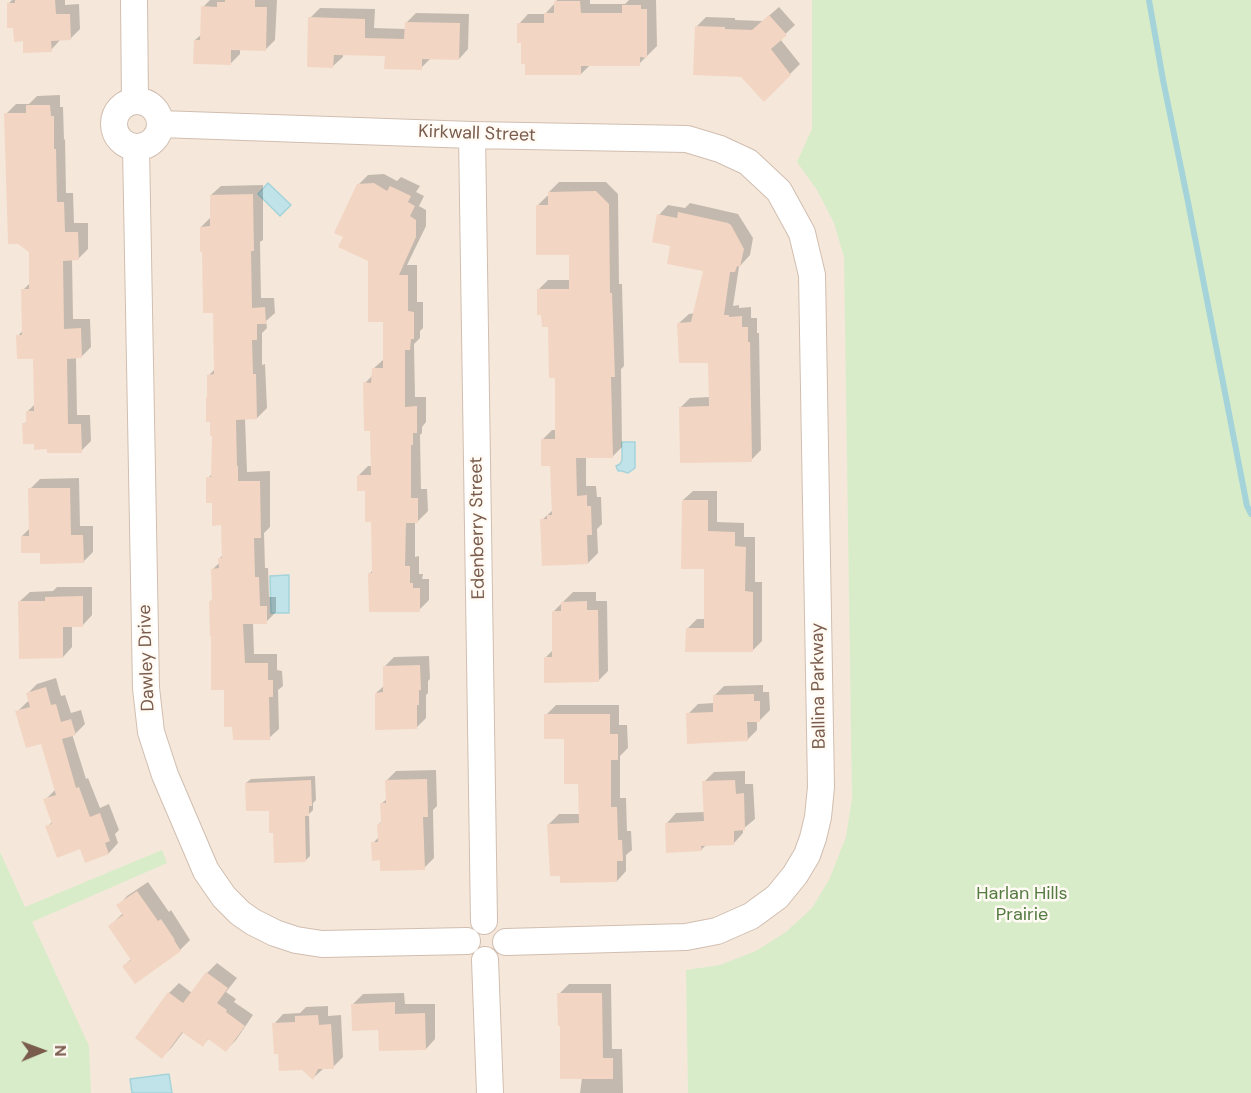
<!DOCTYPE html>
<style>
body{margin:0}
#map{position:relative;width:1251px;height:1093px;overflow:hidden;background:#fdf6ec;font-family:"DM Sans",sans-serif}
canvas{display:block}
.north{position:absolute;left:12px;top:1021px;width:60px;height:60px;-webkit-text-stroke:4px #fffaf3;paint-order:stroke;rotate:89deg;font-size:16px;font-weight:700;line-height:24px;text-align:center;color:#7a5c4d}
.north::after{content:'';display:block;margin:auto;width:21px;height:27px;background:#7a5c4d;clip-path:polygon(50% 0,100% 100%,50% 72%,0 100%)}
</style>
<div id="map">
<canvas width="1251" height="1093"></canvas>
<div class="north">N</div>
</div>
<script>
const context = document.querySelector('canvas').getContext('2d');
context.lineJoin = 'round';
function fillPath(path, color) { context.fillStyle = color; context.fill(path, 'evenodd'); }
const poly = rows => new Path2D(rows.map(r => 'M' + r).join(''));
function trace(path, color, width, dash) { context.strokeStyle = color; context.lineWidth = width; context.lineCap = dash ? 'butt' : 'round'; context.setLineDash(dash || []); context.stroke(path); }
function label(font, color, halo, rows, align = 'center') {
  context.font = font + ' "DM Sans",sans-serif'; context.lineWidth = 5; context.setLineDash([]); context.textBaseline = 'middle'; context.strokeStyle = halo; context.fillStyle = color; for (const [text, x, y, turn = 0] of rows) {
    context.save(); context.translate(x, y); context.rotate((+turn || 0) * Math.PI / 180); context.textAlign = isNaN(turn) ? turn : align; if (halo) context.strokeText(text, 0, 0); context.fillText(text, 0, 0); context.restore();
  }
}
fillPath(poly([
 [0,0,1085,0,1195,1093,0,1093]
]), '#f5e8da');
fillPath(poly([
 [812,0,1251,0,1251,1093,688,1093,686,970,720,965,756,951,786,932,812,908,829,880,846,837,852,798,844,257,834,223,817,190,797,162,812,129],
 [162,850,167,863,32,922,89,1046,91,1093,0,1093,0,852,25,907]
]), '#d8ecc9');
const water = poly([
 [268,183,291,205,280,216,258,194,268,183],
 [622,442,635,442,635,468,628,473,622,471,618,471,616,466,620,464,622,460,622,442],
 [289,575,289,613,271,613,270,576,289,575],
 [169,1074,172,1093,132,1093,130,1079,169,1074]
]);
fillPath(water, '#bfe3e8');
trace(water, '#a5d3da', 1.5);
fillPath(poly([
 [12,0,65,0,65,5,79,4,80,29,70,39,61,39,51,50,25,40,14,27,8,4],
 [210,0,277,0,275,40,265,50,240,49,240,54,230,64,195,40,202,34,203,7],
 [557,0,590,0,590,4,625,4,629,0,656,0,657,46,639,64,590,65,581,74,523,42,519,24,528,14,545,14,555,3],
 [779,7,795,25,780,39,800,64,764,100,696,27,706,17,735,18,735,20,763,21],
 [320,8,375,9,374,28,406,29,406,23,416,13,469,14,468,49,459,59,431,58,421,68,386,54,343,53,343,57,333,66,310,18],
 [60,95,60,107,63,107,64,140,65,139,66,193,73,193,74,223,88,223,88,249,78,259,72,259,73,319,90,319,91,347,81,357,76,357,77,415,90,415,91,441,81,451,48,448,36,442,24,424,28,420,28,411,35,404,34,358,18,336,23,330,23,290,31,282,30,252,6,114,16,104,29,104,37,96],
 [384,174,397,181,401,177,420,186,416,192,424,196,419,206,426,210,426,226,407,265,417,265,417,302,423,302,423,328,420,331,420,338,414,344,415,397,426,397,426,422,422,427,422,433,420,435,421,489,427,489,428,511,418,521,415,521,415,557,419,556,419,574,423,574,422,579,429,579,429,600,419,610,370,573,373,570,373,520,366,490,358,476,368,466,372,466,371,429,365,383,373,375,373,369,384,359,385,321,369,260,345,236,358,185,368,175],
 [559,182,606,182,618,194,619,284,622,284,624,366,621,369,622,447,612,457,586,457,586,486,596,486,597,497,601,497,602,524,597,529,598,553,588,563,542,520,553,510,551,464,542,440,552,430,557,430,556,377,550,326,538,290,548,280,571,280,570,253,537,206,547,196,550,196,549,192],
 [263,185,263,240,260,242,261,298,274,298,275,313,266,321,267,328,262,333,262,365,265,364,267,408,257,418,245,418,247,472,270,471,270,527,264,533,265,568,268,568,269,597,276,597,276,612,266,622,253,623,254,654,277,654,277,670,282,671,283,686,278,690,279,729,269,738,234,725,225,688,210,602,213,599,213,569,220,562,220,558,223,555,222,524,213,502,208,478,213,473,213,434,209,375,216,368,215,311,201,227,211,217,211,195,221,186],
 [690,203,738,214,753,238,750,255,739,267,733,306,739,305,739,308,751,307,751,318,757,318,757,333,759,333,761,450,751,460,680,408,690,398,710,397,709,361,679,323,689,314,695,313,705,269,672,245,659,215,668,205,685,208],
 [79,478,80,526,93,526,93,552,83,562,42,551,22,536,30,528,30,489,40,479],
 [693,491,717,491,717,522,744,523,744,537,755,537,755,582,762,582,762,641,752,651,687,629,697,619,705,619,706,568,683,500],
 [57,587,92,587,92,615,83,625,72,625,72,647,63,657,20,601,30,592,53,591],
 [573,592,596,592,596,601,607,601,608,671,598,681,546,657,554,649,553,612],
 [429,656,430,679,428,681,428,693,426,695,426,718,416,728,376,693,385,685,384,667,394,657],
 [56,678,61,696,65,695,71,713,81,710,85,724,75,734,72,734,86,779,88,778,100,808,109,804,119,830,115,834,118,843,109,853,86,861,81,847,47,827,53,821,45,800,56,789,42,742,17,712,27,702,30,701,27,694,37,684],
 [763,685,763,692,769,692,770,710,760,720,757,720,757,730,747,740,688,714,698,704,714,703,714,696,724,686],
 [556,705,619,705,619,725,627,725,628,748,620,756,620,798,626,798,627,831,631,831,632,850,626,855,626,871,617,881,549,824,559,814,580,814,580,783,566,737,546,715],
 [436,770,437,806,433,810,434,858,424,868,382,859,373,843,379,837,379,824,382,821,381,804,387,799,386,781,396,771],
 [745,771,745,784,753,784,755,819,743,829,743,833,734,843,707,844,701,850,667,823,676,813,705,812,704,782,714,772],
 [315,776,316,800,313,803,313,810,309,814,310,856,306,860,274,831,271,809,246,783,251,779],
 [148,882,169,912,171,910,190,940,180,950,135,982,124,966,132,958,110,926,123,913,118,906,127,896],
 [217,963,237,978,226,992,236,999,234,1002,253,1015,236,1040,226,1050,210,1038,202,1045,184,1031,172,1047,162,1057,169,993,179,983,192,993,207,973],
 [569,984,611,984,612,1049,622,1049,623,1093,580,1093,582,1078,561,1024,559,994],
 [404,993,405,1004,435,1004,435,1039,426,1049,380,1029,353,1004,363,994],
 [328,1006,328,1016,341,1015,343,1057,333,1067,323,1069,313,1078,274,1024,283,1014,300,1013,306,1007]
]), '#0003');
trace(poly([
 [1149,0,1163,80,1188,202,1247,506,1251,514]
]), '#a5d3da', 6);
fillPath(poly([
 [15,0,55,0,56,14,70,14,71,40,51,41,52,52,23,53,23,41,14,42,13,28,7,28,7,3,15,3],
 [225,0,255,0,255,7,267,7,266,51,231,50,231,65,193,64,194,40,200,40,201,6,217,7,217,2,225,2],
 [554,1,580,1,581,13,622,13,622,5,641,5,641,9,647,9,647,58,640,57,640,66,581,66,581,75,525,75,525,64,521,64,521,43,517,43,517,23,544,23,544,13,554,13],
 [769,15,787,35,771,49,791,75,764,102,741,77,693,75,695,26,725,27,725,29,752,30],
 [308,17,365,19,365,38,404,39,405,22,460,23,459,60,422,59,422,70,384,69,385,56,334,55,333,68,307,67],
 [26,105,50,105,51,116,54,116,54,149,56,149,57,202,64,202,65,232,78,232,79,260,63,261,64,329,81,328,82,358,67,359,68,424,81,424,82,453,47,453,47,449,34,450,34,444,23,444,22,423,26,423,26,411,34,411,33,359,17,359,16,335,22,335,21,289,29,289,29,252,18,244,8,244,4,113,26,113],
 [374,183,387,191,390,186,411,196,408,202,415,206,410,216,416,220,416,237,399,275,408,275,408,311,414,312,414,339,411,339,410,350,405,350,405,407,417,406,417,433,413,433,413,445,411,445,411,498,418,498,418,523,406,523,405,566,410,566,410,583,413,583,413,588,420,588,420,612,369,612,368,573,372,573,371,522,365,522,365,491,357,491,357,475,371,475,370,431,364,431,363,382,371,383,372,368,383,368,383,322,368,322,368,261,338,247,343,237,334,233,357,184],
 [596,191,609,204,610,293,612,293,615,377,611,377,613,458,576,458,577,496,587,495,587,506,591,506,592,535,587,535,588,564,542,566,540,519,547,519,547,515,552,515,550,466,541,466,541,439,555,439,555,378,549,378,548,327,542,327,541,315,537,315,537,289,569,289,569,255,536,255,536,205,548,205,548,192],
 [253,194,254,251,251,251,252,308,265,307,266,324,257,324,257,340,252,340,253,374,256,374,257,419,236,420,237,466,238,466,238,481,260,481,261,538,254,538,255,577,259,577,260,606,267,606,267,624,243,624,245,663,268,663,268,680,273,680,273,697,269,697,270,740,233,740,232,727,224,727,224,690,211,690,211,636,210,636,209,601,212,601,211,569,219,568,218,558,222,558,221,525,212,526,212,503,206,503,206,477,211,477,212,436,210,436,210,422,206,422,206,397,207,397,207,375,214,374,213,313,203,313,202,252,200,252,200,227,210,226,210,195],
 [678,212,728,223,731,225,744,249,740,267,737,266,735,272,730,272,724,315,729,315,729,317,742,316,742,327,748,327,748,342,750,342,752,462,680,463,679,407,709,406,708,363,679,363,677,323,691,322,703,271,667,264,670,246,652,242,657,214,677,218],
 [28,488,70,488,71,535,83,535,84,563,40,564,40,553,21,553,21,536,29,536],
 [682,500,708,500,708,531,735,532,735,546,746,547,745,591,753,592,753,652,685,652,686,628,704,628,704,569,681,569],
 [83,596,83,627,63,627,63,658,19,659,18,601,45,601,45,597],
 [587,601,587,610,598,610,599,682,544,683,544,657,552,657,552,611,561,611,561,602],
 [420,665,421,690,419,690,419,705,417,705,417,729,375,730,375,693,383,692,383,666],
 [46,687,51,705,56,704,61,722,71,719,76,735,62,739,76,788,79,787,90,817,100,813,110,841,105,843,109,854,85,863,80,849,57,858,45,826,52,824,43,799,56,795,41,744,26,748,15,711,30,707,26,693],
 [754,694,754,701,760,701,760,722,747,722,748,741,687,744,686,713,713,712,713,695],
 [544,714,610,714,610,734,618,734,618,760,611,760,611,807,617,807,618,840,622,840,623,861,617,861,617,882,560,883,560,876,550,876,547,824,579,823,578,784,564,784,564,739,544,739],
 [427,779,428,817,423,817,425,870,380,871,380,860,372,861,371,842,378,842,377,824,381,823,380,803,386,803,385,780],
 [311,780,312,806,309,806,309,816,305,816,306,862,274,863,273,833,269,833,269,811,246,811,245,783],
 [735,780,736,794,744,793,745,830,734,831,734,845,701,846,702,851,666,853,665,823,704,821,702,781],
 [137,891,158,921,161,919,175,940,174,940,181,951,135,984,122,966,131,960,108,926,123,915,116,905],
 [206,972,228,988,217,1003,227,1010,226,1012,245,1026,226,1052,208,1039,203,1047,182,1032,162,1059,135,1038,168,992,183,1003],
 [557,993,602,993,603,1058,613,1058,613,1079,560,1079,560,1026,558,1026],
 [395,1002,395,1014,425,1013,426,1050,379,1051,378,1030,352,1031,351,1004],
 [318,1015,319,1025,331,1024,334,1069,318,1069,313,1080,302,1070,279,1071,278,1054,274,1054,272,1023,295,1022,295,1016]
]), '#f3d5c3');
const minor = poly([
 [134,0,135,100],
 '114 124a23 23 0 1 1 46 0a23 23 0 1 1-46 0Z',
 [160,124,472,135,687,139,720,149,748,162,779,191,802,233,812,275,821,787,818,817,813,838,807,855,795,875,777,897,751,916,717,931,686,937,506,942],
 [472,135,484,921],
 [136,147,146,688,151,732,165,775,206,871,224,897,240,913,253,922,275,933,296,940,322,944,467,941],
 [485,960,490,1093]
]);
trace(minor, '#d1beb0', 28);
trace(minor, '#fff', 26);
label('18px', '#7a5c4d', '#fffaf3', [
 ["Kirkwall Street",477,134,2],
 ["Edenberry Street",478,528,-91],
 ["Dawley Drive",147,658,-92],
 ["Ballina Parkway",819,686,-91]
]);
label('18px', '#537a41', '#fffaf3', [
 ["Harlan Hills",1022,894],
 ["Prairie",1022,915]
]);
</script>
